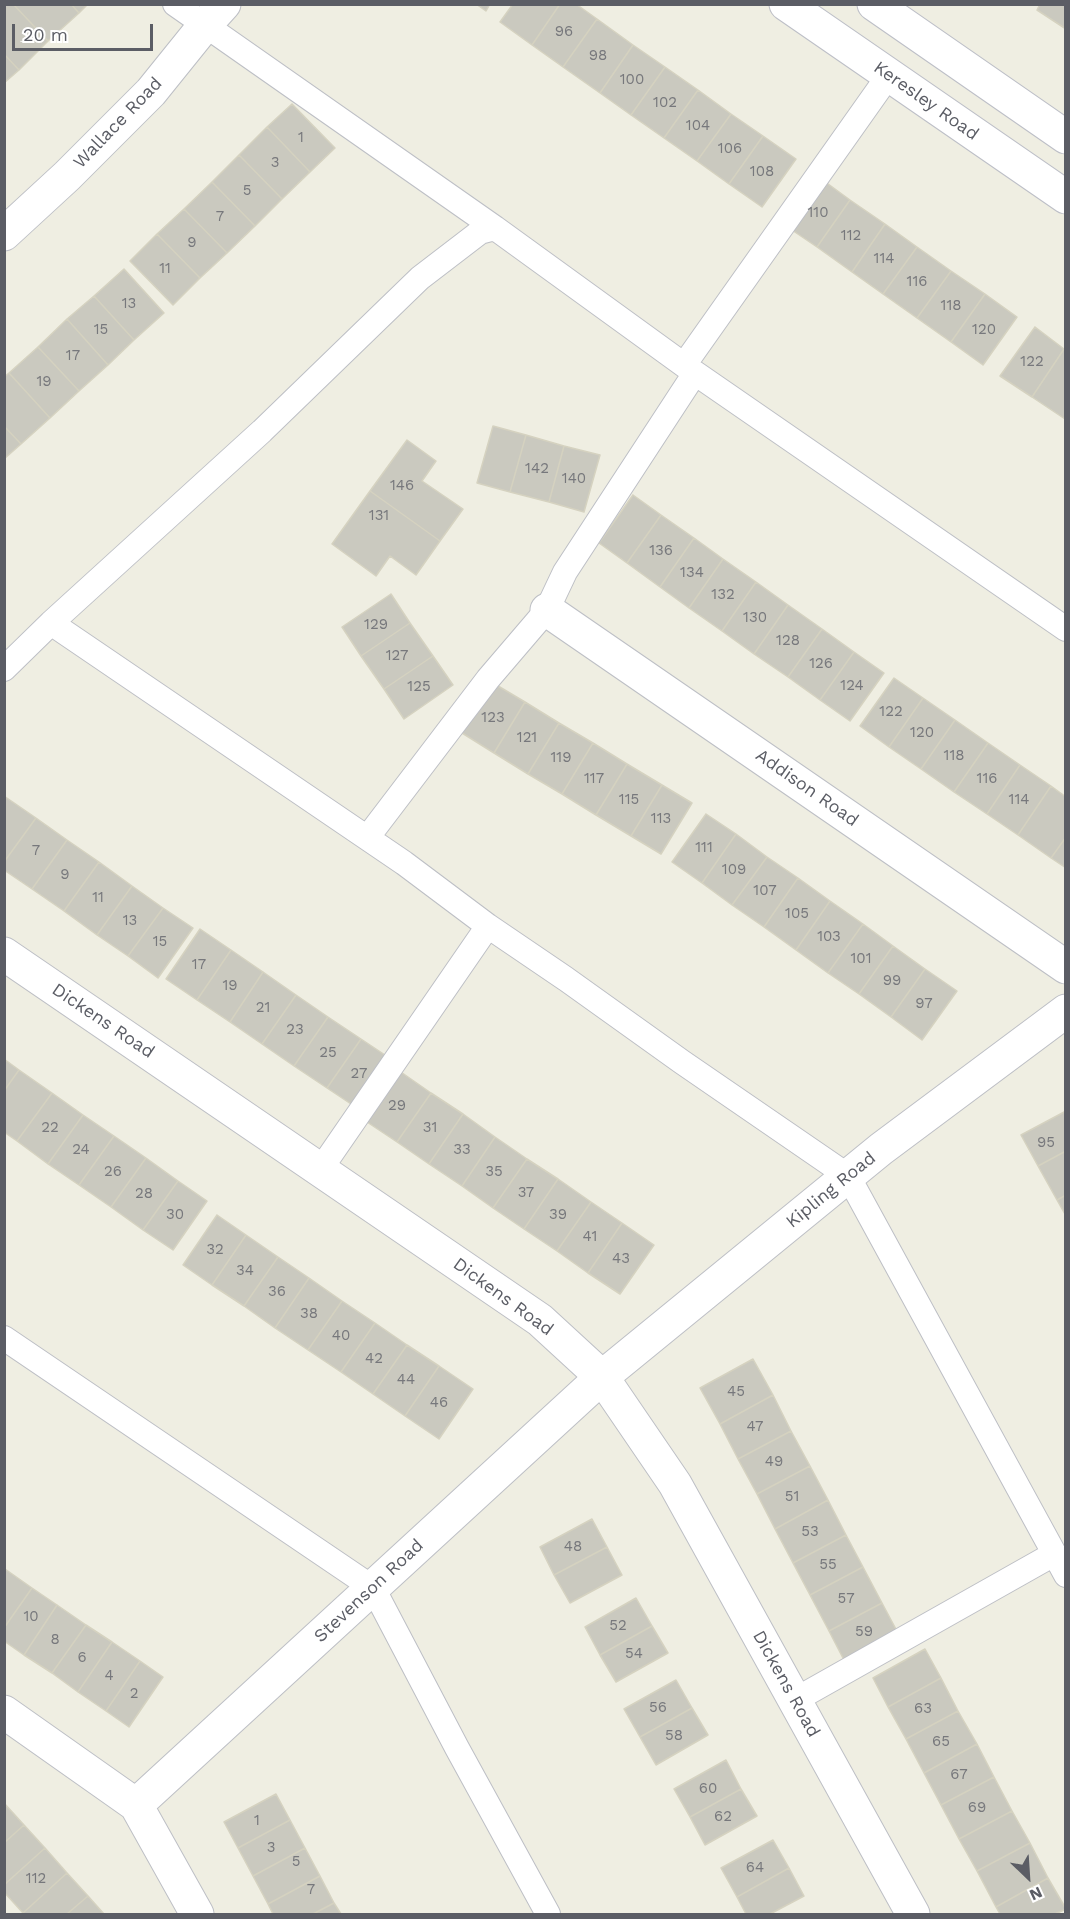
<!DOCTYPE html>
<style>
body{margin:0}
#map{position:relative;width:1070px;height:1919px;overflow:hidden;background:#efeee2;font-family:"Work Sans",sans-serif}
canvas{display:block}
.frame{position:absolute;inset:0;border:6px solid #5b5d65;pointer-events:none}
.north{position:absolute;left:998px;top:1847px;width:60px;height:60px;-webkit-text-stroke:4px #fff;paint-order:stroke;rotate:155deg;font-size:16px;font-weight:700;line-height:24px;text-align:center;color:#5b5d65}
.north::after{content:'';display:block;margin:auto;width:21px;height:27px;background:#5b5d65;clip-path:polygon(50% 0,100% 100%,50% 72%,0 100%)}
.scale{position:absolute;left:12px;top:24px;width:141px;height:27px;box-sizing:border-box;border:3px solid #5b5d65;border-top:0;padding-left:8px;font-size:18px;line-height:21px;white-space:nowrap;color:#5b5d65;-webkit-text-stroke:4px #fff;paint-order:stroke}
</style>
<div id="map">
<canvas width="1070" height="1919"></canvas>
<div class="frame"></div>
<div class="north">N</div>
<div class="scale">20 m</div>
</div>
<script>
const context = document.querySelector('canvas').getContext('2d');
context.lineJoin = 'round';
function fillPath(path, color) { context.fillStyle = color; context.fill(path, 'evenodd'); }
const poly = rows => new Path2D(rows.map(r => 'M' + r).join(''));
function trace(path, color, width, dash) { context.strokeStyle = color; context.lineWidth = width; context.lineCap = dash ? 'butt' : 'round'; context.setLineDash(dash || []); context.stroke(path); }
function label(font, color, halo, rows, align = 'center') {
  context.font = font + ' "Work Sans",sans-serif'; context.lineWidth = 4.5; context.setLineDash([]); context.textBaseline = 'middle'; context.strokeStyle = halo; context.fillStyle = color; for (const [text, x, y, turn = 0] of rows) {
    context.save(); context.translate(x, y); context.rotate((+turn || 0) * Math.PI / 180); context.textAlign = isNaN(turn) ? turn : align; if (halo) context.strokeText(text, 0, 0); context.fillText(text, 0, 0); context.restore();
  }
}
const building = poly([
 [4,4,13,4,48,41,19,70,4,54,4,4],
 [13,4,71,4,79,13,48,41,13,4],
 [71,4,88,4,79,13,71,4],
 [476,4,490,4,486,11,476,4],
 [513,4,560,4,532,45,500,22,513,4],
 [560,4,576,4,597,19,563,67,532,45,560,4],
 [1040,4,1066,4,1066,29,1037,10,1040,4],
 [597,19,633,45,600,93,563,67,597,19],
 [633,45,665,67,631,115,600,93,633,45],
 [4,54,19,70,4,83,4,54],
 [665,67,698,90,664,138,631,115,665,67],
 [698,90,731,114,697,161,664,138,698,90],
 [292,104,335,148,310,172,267,127,292,104],
 [731,114,763,136,729,184,697,161,731,114],
 [267,127,310,172,282,199,239,155,267,127],
 [763,136,796,159,762,207,729,184,763,136],
 [239,155,282,199,255,226,212,182,239,155],
 [820,178,850,200,817,247,786,226,820,178],
 [212,182,255,226,227,253,184,209,212,182],
 [850,200,885,224,852,272,817,247,850,200],
 [184,209,227,253,200,278,157,234,184,209],
 [885,224,917,247,883,294,852,272,885,224],
 [157,234,200,278,173,305,130,261,157,234],
 [917,247,951,271,917,318,883,294,917,247],
 [124,269,164,313,134,340,94,296,124,269],
 [951,271,985,294,951,342,917,318,951,271],
 [985,294,1017,317,983,365,951,342,985,294],
 [94,296,134,340,108,365,67,319,94,296],
 [67,319,108,365,79,391,38,347,67,319],
 [1035,327,1064,349,1032,397,1000,376,1035,327],
 [38,347,79,391,50,418,9,373,38,347],
 [1064,349,1066,349,1065,419,1032,397,1064,349],
 [9,373,50,418,21,444,4,426,4,377,9,373],
 [4,426,21,444,4,459,4,426],
 [493,426,526,435,510,492,477,483,493,426],
 [526,435,564,446,549,502,510,492,526,435],
 [407,440,436,461,422,481,463,509,440,541,370,491,407,440],
 [564,446,600,455,584,512,549,502,564,446],
 [370,491,440,541,416,575,390,556,376,576,332,544,370,491],
 [633,495,661,515,627,563,599,543,633,495],
 [661,515,694,538,660,587,627,563,661,515],
 [694,538,723,559,689,608,660,587,694,538],
 [723,559,756,582,722,631,689,608,723,559],
 [756,582,788,605,754,654,722,631,756,582],
 [391,594,410,623,361,656,342,627,391,594],
 [788,605,822,629,788,677,754,654,788,605],
 [410,623,433,656,384,689,361,656,410,623],
 [822,629,854,652,820,700,788,677,822,629],
 [854,652,884,673,850,721,820,700,854,652],
 [433,656,453,685,404,719,384,689,433,656],
 [894,678,923,698,889,747,860,726,894,678],
 [493,683,525,702,494,753,462,733,493,683],
 [923,698,955,720,921,769,889,747,923,698],
 [525,702,559,723,528,774,494,753,525,702],
 [955,720,988,743,954,792,921,769,955,720],
 [559,723,593,743,562,794,528,774,559,723],
 [593,743,627,764,596,815,562,794,593,743],
 [988,743,1020,765,987,814,954,792,988,743],
 [627,764,662,785,631,836,596,815,627,764],
 [1020,765,1051,786,1018,835,987,814,1020,765],
 [662,785,692,803,661,854,631,836,662,785],
 [1051,786,1066,797,1066,837,1051,858,1018,835,1051,786],
 [4,796,36,818,4,862,4,796],
 [706,814,736,834,702,883,672,862,706,814],
 [36,818,67,840,32,889,4,870,4,862,36,818],
 [736,834,767,857,732,905,702,883,736,834],
 [1066,837,1066,868,1051,858,1066,837],
 [67,840,99,862,64,911,32,889,67,840],
 [767,857,798,878,764,927,732,905,767,857],
 [99,862,132,886,97,935,64,911,99,862],
 [798,878,830,901,796,950,764,927,798,878],
 [132,886,163,908,128,956,97,935,132,886],
 [830,901,863,924,828,973,796,950,830,901],
 [163,908,193,928,158,978,128,956,163,908],
 [863,924,893,946,859,994,828,973,863,924],
 [200,929,231,950,197,1000,166,979,200,929],
 [893,946,925,969,891,1017,859,994,893,946],
 [231,950,263,972,230,1022,197,1000,231,950],
 [925,969,957,991,922,1040,891,1017,925,969],
 [263,972,296,995,262,1044,230,1022,263,972],
 [296,995,328,1017,294,1066,262,1044,296,995],
 [328,1017,361,1039,327,1088,294,1066,328,1017],
 [361,1039,391,1059,357,1108,327,1088,361,1039],
 [4,1059,19,1070,4,1091,4,1059],
 [19,1070,52,1093,17,1141,4,1132,4,1091,19,1070],
 [398,1070,431,1093,397,1142,364,1120,398,1070],
 [52,1093,83,1115,48,1164,17,1141,52,1093],
 [431,1093,463,1114,429,1164,397,1142,431,1093],
 [1066,1111,1066,1151,1038,1166,1021,1135,1066,1111],
 [463,1114,495,1137,462,1186,429,1164,463,1114],
 [83,1115,114,1136,79,1185,48,1164,83,1115],
 [114,1136,146,1158,111,1207,79,1185,114,1136],
 [495,1137,527,1159,493,1208,462,1186,495,1137],
 [1066,1151,1066,1195,1057,1200,1038,1166,1066,1151],
 [146,1158,178,1181,143,1230,111,1207,146,1158],
 [527,1159,558,1179,524,1229,493,1208,527,1159],
 [558,1179,591,1202,557,1251,524,1229,558,1179],
 [178,1181,207,1201,173,1250,143,1230,178,1181],
 [1066,1195,1066,1216,1057,1200,1066,1195],
 [591,1202,622,1223,588,1273,557,1251,591,1202],
 [217,1215,246,1235,212,1285,183,1265,217,1215],
 [622,1223,654,1245,620,1294,588,1273,622,1223],
 [246,1235,278,1257,244,1306,212,1285,246,1235],
 [278,1257,309,1278,275,1328,244,1306,278,1257],
 [309,1278,342,1301,308,1350,275,1328,309,1278],
 [342,1301,375,1323,341,1372,308,1350,342,1301],
 [375,1323,407,1345,373,1394,341,1372,375,1323],
 [407,1345,439,1366,405,1416,373,1394,407,1345],
 [753,1359,773,1395,720,1424,700,1388,753,1359],
 [439,1366,473,1389,439,1439,405,1416,439,1366],
 [773,1395,791,1431,738,1459,720,1424,773,1395],
 [791,1431,810,1466,757,1494,738,1459,791,1431],
 [810,1466,828,1500,775,1529,757,1494,810,1466],
 [828,1500,846,1535,793,1563,775,1529,828,1500],
 [592,1519,607,1547,554,1575,540,1547,592,1519],
 [846,1535,863,1567,810,1595,793,1563,846,1535],
 [607,1547,622,1575,570,1603,554,1575,607,1547],
 [863,1567,882,1603,829,1631,810,1595,863,1567],
 [5,1569,32,1588,4,1628,4,1569,5,1569],
 [32,1588,57,1605,24,1655,4,1641,4,1628,32,1588],
 [636,1598,652,1626,600,1655,585,1627,636,1598],
 [882,1603,898,1633,845,1662,829,1631,882,1603],
 [57,1605,86,1625,52,1673,24,1655,57,1605],
 [86,1625,112,1642,78,1692,52,1673,86,1625],
 [652,1626,668,1653,616,1682,600,1655,652,1626],
 [112,1642,140,1661,106,1711,78,1692,112,1642],
 [925,1649,941,1678,888,1707,873,1678,925,1649],
 [140,1661,163,1677,129,1727,106,1711,140,1661],
 [941,1678,958,1711,906,1739,888,1707,941,1678],
 [676,1680,692,1708,640,1737,624,1709,676,1680],
 [692,1708,708,1735,656,1765,640,1737,692,1708],
 [958,1711,977,1744,924,1773,906,1739,958,1711],
 [977,1744,994,1777,941,1805,924,1773,977,1744],
 [726,1760,741,1789,690,1817,674,1789,726,1760],
 [994,1777,1012,1811,959,1839,941,1805,994,1777],
 [741,1789,757,1816,705,1845,690,1817,741,1789],
 [276,1794,290,1820,238,1848,224,1822,276,1794],
 [4,1803,24,1825,4,1843,4,1803],
 [1012,1811,1030,1843,977,1871,959,1839,1012,1811],
 [290,1820,305,1848,253,1876,238,1848,290,1820],
 [24,1825,45,1848,4,1885,4,1843,24,1825],
 [773,1840,789,1868,737,1897,721,1868,773,1840],
 [1030,1843,1048,1878,996,1907,977,1871,1030,1843],
 [45,1848,67,1873,23,1913,4,1892,4,1885,45,1848],
 [305,1848,320,1876,268,1904,253,1876,305,1848],
 [789,1868,804,1896,770,1914,746,1914,737,1897,789,1868],
 [67,1873,88,1896,67,1914,24,1914,23,1913,67,1873],
 [320,1876,334,1903,313,1914,273,1914,268,1904,320,1876],
 [1048,1878,1066,1909,1055,1914,1000,1914,996,1907,1048,1878],
 [88,1896,104,1914,67,1914,88,1896],
 [334,1903,341,1914,313,1914,334,1903]
]);
fillPath(building, '#cac9bf');
trace(building, '#d5d2c0', 1.5);
const service = poly([
 [175,4,495,228],
 [684,365,889,75],
 [51,623,404,863,488,926,566,979,682,1062,848,1176,1066,1575],
 [4,669,51,623,262,431,420,278,480,232,495,228,695,373,1066,629],
 [367,838,488,679,547,610,565,572,695,373],
 [320,1170,488,926],
 [4,1338,373,1588,457,1748,548,1914],
 [795,1700,1054,1554]
]);
const minor = poly([
 [547,610,1066,967],
 [4,954,540,1320,602,1377,675,1484,913,1914],
 [4,1712,136,1805,197,1914],
 [136,1805,602,1377,881,1149,1066,1011]
]);
const tertiary = poly([
 [4,234,67,176,151,92,205,25,224,4]
]);
const secondary = poly([
 [786,4,1066,197],
 [874,4,1066,137]
]);
trace(service, '#bdbfc5', 26);
trace(minor, '#bdbfc5', 35);
trace(tertiary, '#bdbfc5', 35);
trace(secondary, '#bdbfc7', 35);
trace(service, '#fff', 24);
trace(minor, '#fff', 33);
trace(tertiary, '#fff', 33);
trace(secondary, '#fff', 33);
label('15px', '#77787c', null, [
 ["96",564,32],
 ["98",598,56],
 ["100",632,80],
 ["102",665,103],
 ["104",698,126],
 ["1",301,138],
 ["106",730,149],
 ["3",275,163],
 ["108",762,172],
 ["5",247,191],
 ["110",818,213],
 ["7",220,217],
 ["112",851,236],
 ["9",192,243],
 ["114",884,259],
 ["11",165,269],
 ["116",917,282],
 ["13",129,304],
 ["118",951,306],
 ["15",101,330],
 ["120",984,330],
 ["17",73,356],
 ["122",1032,362],
 ["19",44,382],
 ["142",537,469],
 ["140",574,479],
 ["146",402,486],
 ["131",379,516],
 ["136",661,551],
 ["134",692,573],
 ["132",723,595],
 ["130",755,618],
 ["129",376,625],
 ["128",788,641],
 ["127",397,656],
 ["126",821,664],
 ["124",852,686],
 ["125",419,687],
 ["122",891,712],
 ["123",493,718],
 ["120",922,733],
 ["121",527,738],
 ["118",954,756],
 ["119",561,758],
 ["117",594,779],
 ["116",987,779],
 ["115",629,800],
 ["114",1019,800],
 ["113",661,819],
 ["111",704,848],
 ["7",36,851],
 ["109",734,870],
 ["9",65,875],
 ["107",765,891],
 ["11",98,898],
 ["105",797,914],
 ["13",130,921],
 ["103",829,937],
 ["15",160,942],
 ["101",861,959],
 ["17",199,965],
 ["99",892,981],
 ["19",230,986],
 ["97",924,1004],
 ["21",263,1008],
 ["23",295,1030],
 ["25",328,1053],
 ["27",359,1074],
 ["29",397,1106],
 ["22",50,1128],
 ["31",430,1128],
 ["95",1046,1143],
 ["24",81,1150],
 ["33",462,1150],
 ["26",113,1172],
 ["35",494,1172],
 ["37",526,1193],
 ["28",144,1194],
 ["30",175,1215],
 ["39",558,1215],
 ["41",590,1237],
 ["32",215,1250],
 ["43",621,1259],
 ["34",245,1271],
 ["36",277,1292],
 ["38",309,1314],
 ["40",341,1336],
 ["42",374,1359],
 ["44",406,1380],
 ["45",736,1392],
 ["46",439,1403],
 ["47",755,1427],
 ["49",774,1462],
 ["51",792,1497],
 ["53",810,1532],
 ["48",573,1547],
 ["55",828,1565],
 ["57",846,1599],
 ["10",31,1617],
 ["52",618,1626],
 ["59",864,1632],
 ["8",55,1640],
 ["54",634,1654],
 ["6",82,1658],
 ["4",109,1676],
 ["2",134,1694],
 ["56",658,1708],
 ["63",923,1709],
 ["58",674,1736],
 ["65",941,1742],
 ["67",959,1775],
 ["60",708,1789],
 ["69",977,1808],
 ["62",723,1817],
 ["1",257,1821],
 ["3",271,1848],
 ["5",296,1862],
 ["64",755,1868],
 ["112",36,1879],
 ["7",311,1890]
]);
label('18px', '#5b5d65', '#fff', [
 ["Keresley Road",926,101,35],
 ["Wallace Road",118,123,-46],
 ["Addison Road",807,788,35],
 ["Dickens Road",103,1021,34],
 ["Kipling Road",831,1190,-39],
 ["Dickens Road",503,1297,36],
 ["Stevenson Road",369,1591,-43],
 ["Dickens Road",786,1684,61]
]);
</script>
